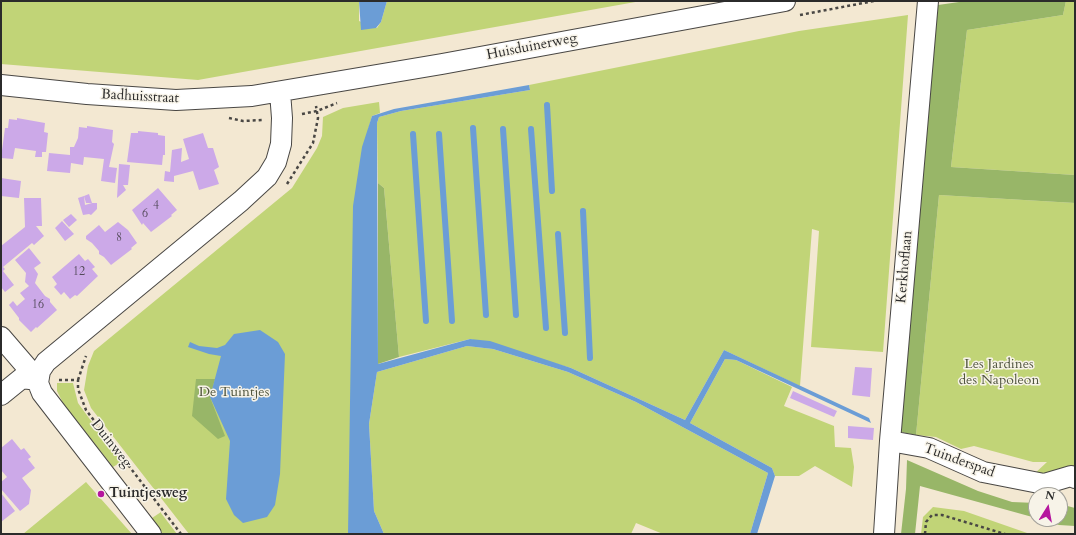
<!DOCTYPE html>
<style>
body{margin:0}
#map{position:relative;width:1076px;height:535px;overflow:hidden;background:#f3e8d2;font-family:Cardo,serif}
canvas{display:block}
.frame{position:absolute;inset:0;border:2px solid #2b2b2b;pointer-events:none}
.north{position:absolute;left:1028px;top:487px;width:40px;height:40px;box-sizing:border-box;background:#f7f3e8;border:1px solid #a5a39c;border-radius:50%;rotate:11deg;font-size:11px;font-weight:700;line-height:16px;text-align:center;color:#2b2b2b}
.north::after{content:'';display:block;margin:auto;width:14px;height:18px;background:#b5179e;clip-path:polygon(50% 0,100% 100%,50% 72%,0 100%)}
</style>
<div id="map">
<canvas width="1076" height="535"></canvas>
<div class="frame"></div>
<div class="north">N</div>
</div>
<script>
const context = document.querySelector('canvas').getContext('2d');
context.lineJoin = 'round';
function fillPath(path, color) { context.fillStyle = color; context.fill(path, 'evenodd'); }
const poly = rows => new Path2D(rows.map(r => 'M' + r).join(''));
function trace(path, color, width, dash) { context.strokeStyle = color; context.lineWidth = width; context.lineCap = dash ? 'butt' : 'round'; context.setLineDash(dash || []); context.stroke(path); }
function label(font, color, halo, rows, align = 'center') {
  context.font = font + ' Cardo,serif'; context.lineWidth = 3; context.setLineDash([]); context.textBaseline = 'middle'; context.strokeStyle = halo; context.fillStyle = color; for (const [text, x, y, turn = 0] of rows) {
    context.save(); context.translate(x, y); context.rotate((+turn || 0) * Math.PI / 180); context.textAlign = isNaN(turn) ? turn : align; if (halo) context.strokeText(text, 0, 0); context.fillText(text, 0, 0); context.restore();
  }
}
fillPath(poly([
 [1,1,359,1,359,21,377,28,381,22,387,1,641,1,198,80,1,64],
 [1066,1,1075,1,1075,175,951,167,967,30,1063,15],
 [908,15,883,352,811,347,819,231,812,229,800,386,724,350,685,420,571,368,470,339,399,357,384,188,378,183,377,123,379,117,401,111,530,90,529,85,799,31],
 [379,102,380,113,372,116,368,130,353,534,189,534,91,408,84,390,88,366,94,351,292,188,317,148,322,136,323,117,343,108],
 [939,195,1075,203,1075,474,1032,476,1047,462,1033,462,974,446,961,449,936,437,916,435],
 [467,346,493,349,568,372,636,402,768,473,750,534,663,534,636,523,631,534,384,534,374,511,369,424,377,372],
 [725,359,736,360,792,387,784,406,834,426,835,447,851,448,854,467,852,487,815,466,799,476,775,476,772,468,690,423],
 [57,383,73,383,78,403,121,462,113,467,63,403,57,391],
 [86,482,132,534,23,534],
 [933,507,964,511,1030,534,921,534,923,517],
 [161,512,161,513,177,534,163,534,152,518]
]), '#c1d477');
fillPath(poly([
 [966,1,1066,1,1063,15,967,30,951,167,1075,175,1075,203,939,195,916,435,901,432,938,5],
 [378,183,384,188,399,357,378,364],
 [196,379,215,379,210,397,225,436,218,439,192,416],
 [907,460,978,491,1012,502,1036,503,1036,518,920,486,915,534,901,534,906,489],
 [1060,504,1075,508,1075,526,1059,525,1038,519,1060,519]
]), '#98b668');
fillPath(poly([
 [359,1,387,1,381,22,376,28,361,30],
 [529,85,530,90,401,111,379,117,377,123,378,364,470,339,490,341,571,368,685,420,724,350,869,418,871,423,736,360,725,359,690,423,772,468,775,476,757,534,750,534,768,473,636,402,568,372,493,349,467,346,377,372,369,424,374,511,384,534,348,534,353,206,362,147,372,116,394,109],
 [260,330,278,342,285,354,280,474,275,505,267,517,243,523,234,515,226,499,230,441,210,397,221,356,209,354,188,347,190,342,199,346,217,348,225,345,234,334]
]), '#6b9dd6');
trace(poly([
 [547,105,552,191],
 [473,128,486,315],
 [503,129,516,315],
 [531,129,546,328],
 [413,134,426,321],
 [439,134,452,321],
 [583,211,590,358],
 [558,234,565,333]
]), '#6b9dd6', 6);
fillPath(poly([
 [17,118,45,123,44,132,48,133,46,152,42,152,42,157,35,157,36,151,15,148,13,159,1,158,5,128,8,128,9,119,17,120],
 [87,126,113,130,112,142,114,144,109,167,117,168,115,183,101,181,104,159,84,157,83,165,71,163,70,173,47,171,49,153,70,155,70,147,74,147,78,138,79,127,87,128],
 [138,131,158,133,158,135,165,136,165,155,163,155,162,165,127,162,131,133,138,133],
 [203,133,208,148,213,148,219,167,214,170,219,184,199,190,193,171,174,176,174,182,164,181,165,171,170,172,172,150,182,148,181,162,189,159,183,139],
 [119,164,130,165,128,185,123,185,126,190,117,198],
 [1,178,21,181,19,198,1,196],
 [158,188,177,210,171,215,172,216,151,232,143,223,142,225,132,210],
 [89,194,92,203,97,203,97,209,91,215,89,214,83,215,78,198,84,196,85,205,92,203,86,203,84,196],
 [24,198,41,198,42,226,36,226,44,236,34,245,32,243,3,267,5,269,3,271,14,285,5,292,1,287,1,246,25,227],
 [71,214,77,220,69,227,63,220],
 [62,221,74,234,65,241,55,228],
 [118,222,128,230,137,243,131,248,132,249,111,265,104,257,99,254,99,251,92,243,86,239,86,236,99,225,105,232],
 [29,248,41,263,34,268,38,274,35,283,45,296,50,299,50,302,57,310,37,328,36,327,31,332,19,320,19,318,9,305,13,301,17,306,25,299,20,293,29,286,25,282,26,273,15,260],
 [79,254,85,261,88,259,95,267,92,269,98,276,77,296,75,295,70,299,64,292,61,295,54,287,57,284,52,277],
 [855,367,872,368,870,397,852,395],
 [793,391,837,411,834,417,790,398],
 [848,426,874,428,873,440,848,438],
 [12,439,21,450,24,448,31,457,28,459,35,468,22,478,31,490,29,504,20,511,1,489,1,482,7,477,1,470,1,448],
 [1,493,15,511,1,522]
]), '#cca9e8');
const minor = poly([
 [1,85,87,94,176,100,252,96,442,64,785,1],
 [1,337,38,380],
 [1,395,22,378,38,380],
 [890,441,929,448,983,472,1044,484,1071,476,1075,478],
 [151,534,42,393,38,383,40,371,46,362,241,201,267,177,276,162,281,144,282,118,280,92],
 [884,534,890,441,928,1]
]);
trace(minor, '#494744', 22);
trace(poly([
 [800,15,874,1],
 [302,114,317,111,337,103],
 [229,118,243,121,262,120],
 [287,184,313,143,318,118,316,106],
 [59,380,78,380,78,389,86,410,181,534],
 [78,380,86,356],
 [925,534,926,522,932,515,942,515,1005,534]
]), '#494744', 2.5, [3, 3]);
trace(minor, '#fff', 20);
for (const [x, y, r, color] of [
 [101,494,4,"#b5179e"]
]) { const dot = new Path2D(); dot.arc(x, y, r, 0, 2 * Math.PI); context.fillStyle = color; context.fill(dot); trace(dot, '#f7f3e8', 1.5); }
label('12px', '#534a5a', null, [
 ["4",156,206],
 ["6",145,214],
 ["8",119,238],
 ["12",79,272],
 ["16",38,305]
]);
label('14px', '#2b2b2b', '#f7f3e8', [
 ["Huisduinerweg",532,47,-11],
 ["Badhuisstraat",140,97,3],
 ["Kerkhoflaan",905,267,-85],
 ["Duinweg",111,444,52],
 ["Tuinderspad",959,461,20]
]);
label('14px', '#50553e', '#f7f3e8', [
 ["Les Jardines",999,365],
 ["des Napoleon",999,381],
 ["De Tuintjes",234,393]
]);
label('bold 14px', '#2b2b2b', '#f7f3e8', [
 ["Tuintjesweg",109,494]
], 'left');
</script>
